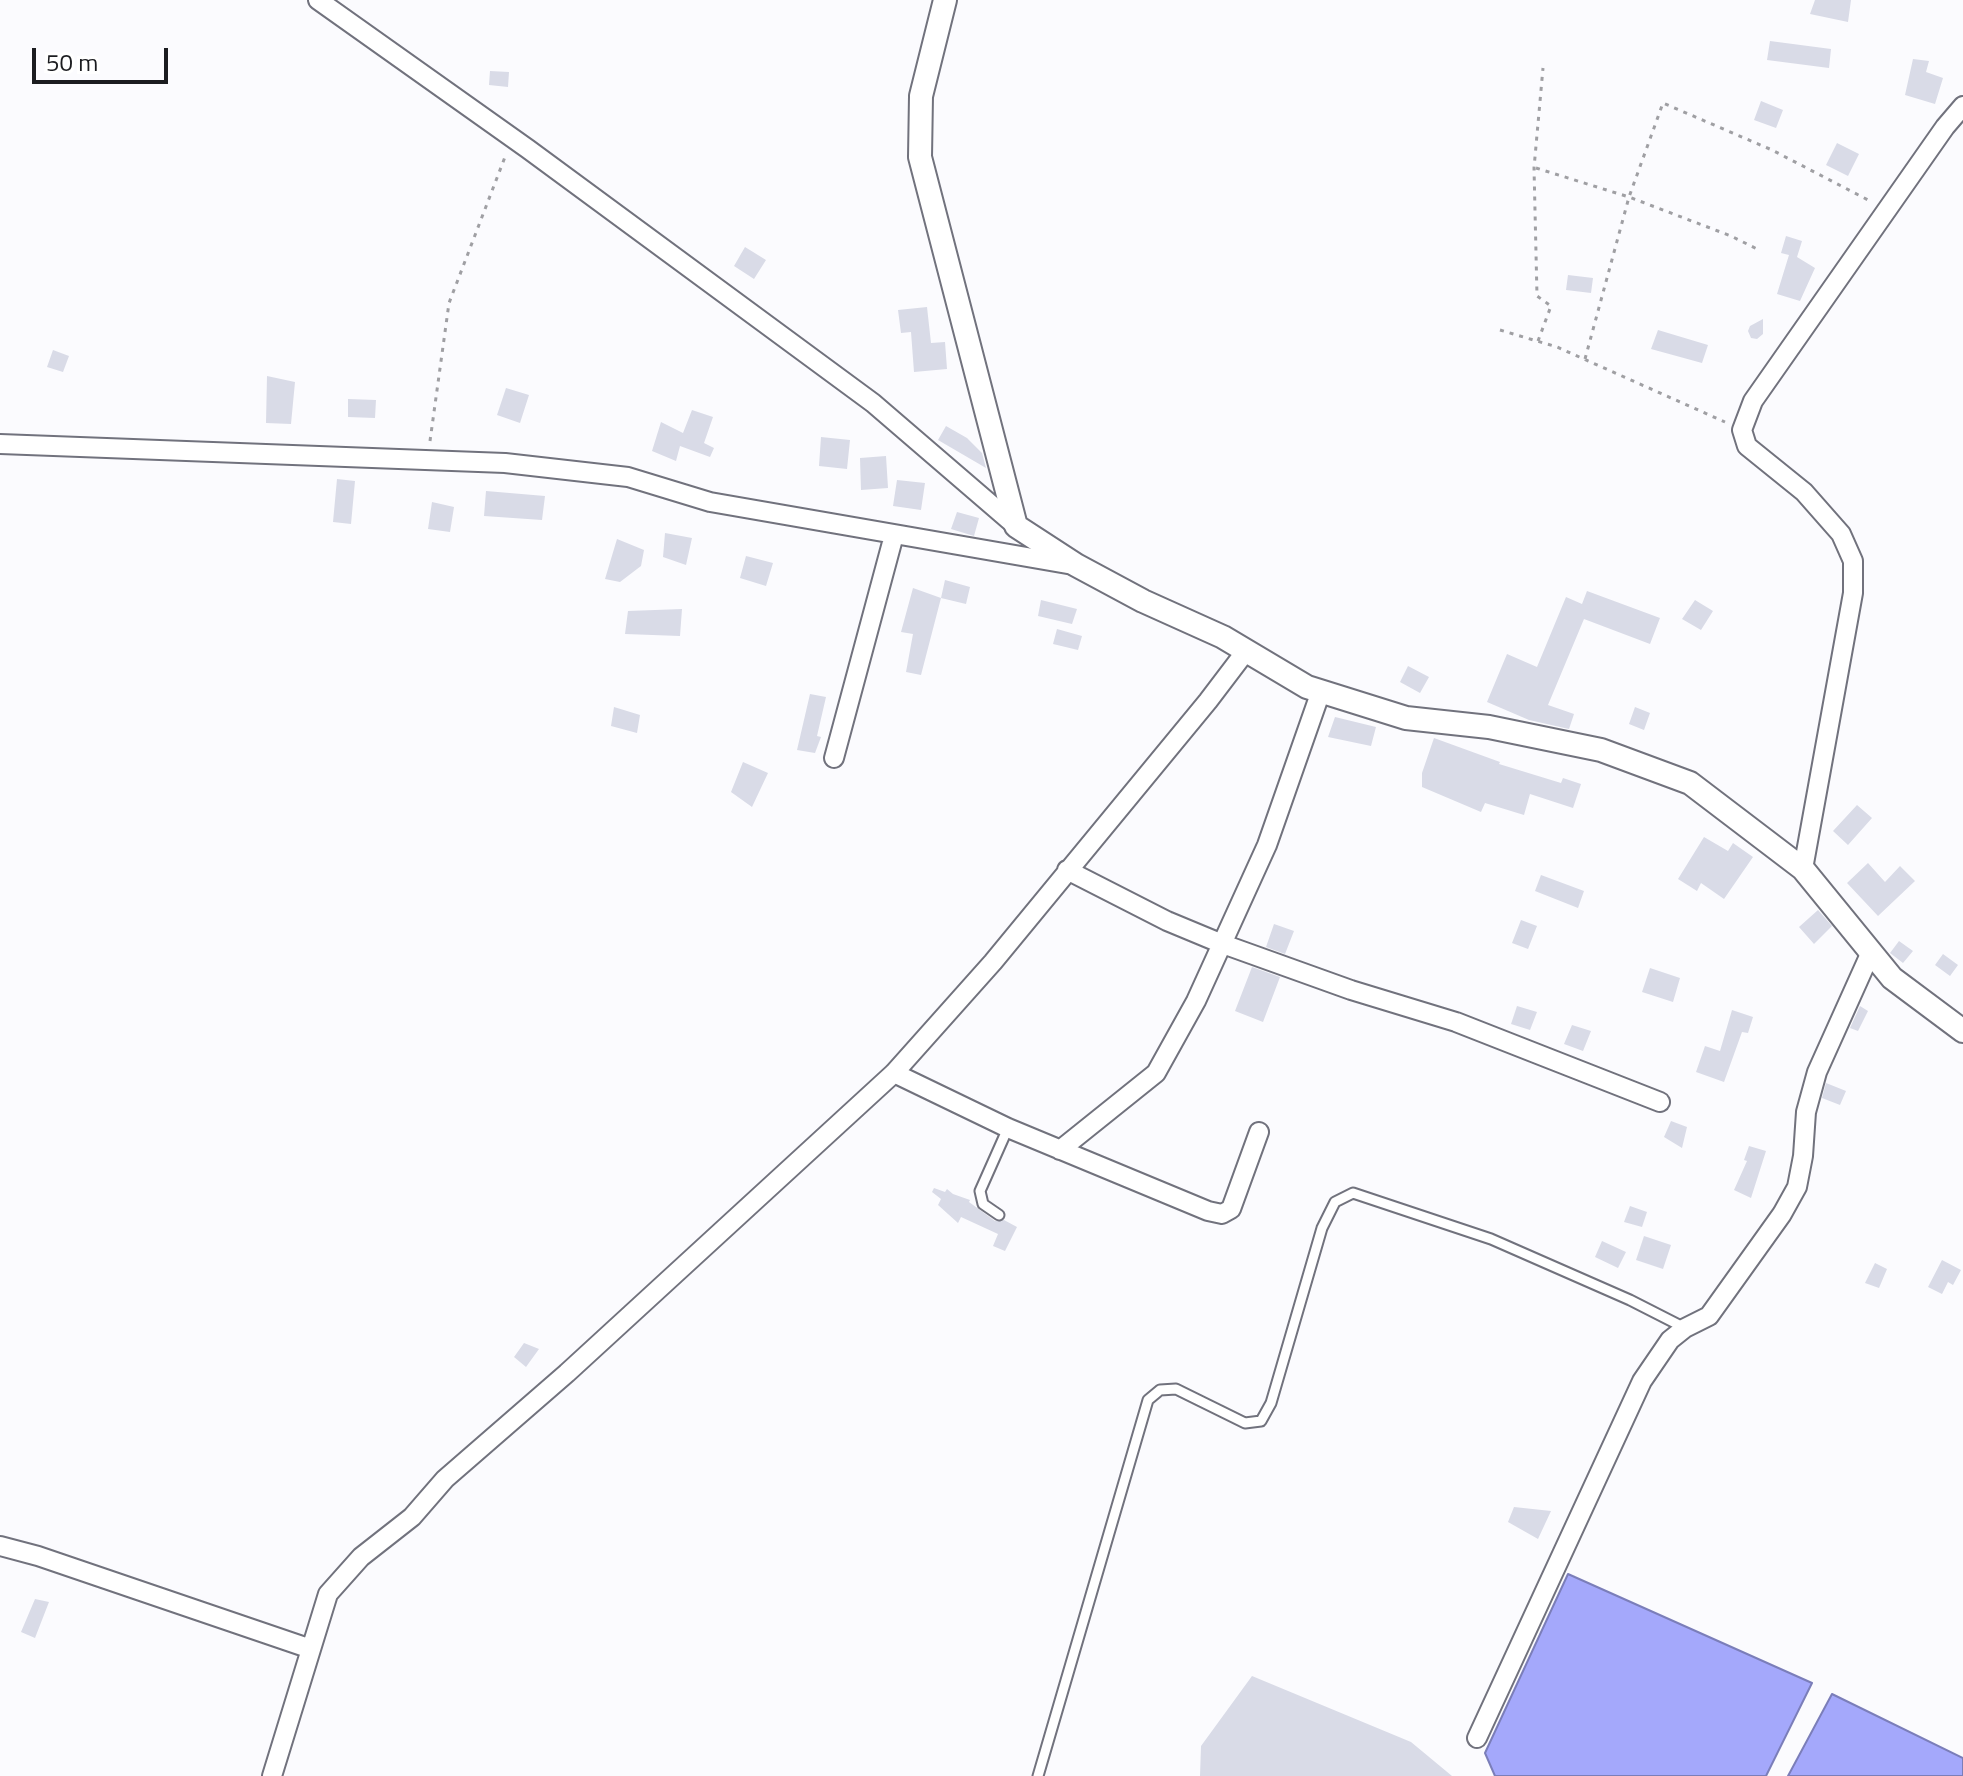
<!DOCTYPE html>
<style>
body{margin:0}
#map{position:relative;width:1963px;height:1776px;overflow:hidden;background:#fbfbfe;font-family:"Titillium Web",sans-serif}
canvas{display:block}
.scale{position:absolute;left:32px;top:48px;width:136px;height:36px;box-sizing:border-box;border:4px solid #1b1c20;border-top:0;padding-left:10px;font-size:24px;line-height:28px;white-space:nowrap;color:#1b1c20;-webkit-text-stroke:6px #fff;paint-order:stroke}
</style>
<div id="map">
<canvas width="1963" height="1776"></canvas>
<div class="scale">50 m</div>
</div>
<script>
const context = document.querySelector('canvas').getContext('2d');
context.lineJoin = 'round';
function fillPath(path, color) { context.fillStyle = color; context.fill(path, 'evenodd'); }
const poly = rows => new Path2D(rows.map(r => 'M' + r).join(''));
function trace(path, color, width, dash) { context.strokeStyle = color; context.lineWidth = width; context.lineCap = dash ? 'butt' : 'round'; context.setLineDash(dash || []); context.stroke(path); }
const water = poly([
 [1568,1574,1812,1683,1766,1776,1495,1776,1485,1753,1568,1574],
 [1832,1694,1963,1758,1963,1776,1788,1776,1832,1694]
]);
fillPath(water, '#a4a8fb');
trace(water, '#7b7eb9', 2);
fillPath(poly([
 [1815,0,1851,0,1848,22,1810,14],
 [1770,41,1831,49,1829,68,1767,60],
 [1913,59,1929,61,1926,72,1943,78,1935,104,1905,95],
 [490,71,509,72,508,87,489,85],
 [1761,101,1783,110,1776,128,1754,120],
 [1837,143,1859,154,1848,176,1826,165],
 [1786,236,1802,241,1797,257,1815,268,1800,301,1777,294,1789,255,1781,253],
 [745,247,766,260,754,279,734,266],
 [1568,275,1593,278,1591,293,1566,290],
 [927,307,931,343,945,342,947,369,914,372,911,332,901,333,898,310],
 [1763,319,1763,334,1757,339,1751,338,1748,331,1750,326],
 [1658,330,1708,345,1702,363,1651,349],
 [53,350,69,356,63,372,47,367],
 [267,376,295,382,291,424,266,423],
 [506,388,529,395,520,423,497,415],
 [348,399,376,400,375,418,348,417],
 [692,410,713,417,704,443,714,448,710,457,680,446,676,461,652,451,661,422,683,433],
 [946,426,967,438,982,453,986,468,938,440],
 [821,437,850,440,847,469,819,466],
 [886,456,888,488,861,490,860,458],
 [337,479,355,481,351,524,333,522],
 [897,480,925,483,921,510,893,506],
 [486,491,545,496,542,520,484,516],
 [432,502,454,507,450,532,428,529],
 [957,512,979,518,974,536,951,529],
 [665,533,692,538,686,565,663,557],
 [617,539,644,550,641,566,620,582,605,579],
 [746,556,773,563,766,586,740,578],
 [945,580,970,587,966,604,941,598],
 [913,588,941,598,921,675,906,672,913,634,901,632],
 [1587,591,1660,618,1650,644,1584,619,1548,705,1574,714,1569,729,1529,720,1487,702,1507,654,1537,667,1566,597,1582,604],
 [1041,600,1077,609,1072,624,1038,616],
 [1695,600,1713,611,1701,630,1682,619],
 [682,609,680,636,625,634,628,611],
 [1057,629,1082,636,1078,650,1053,644],
 [1408,666,1429,677,1420,693,1400,682],
 [810,694,826,697,817,736,821,737,815,753,797,750],
 [614,707,640,715,637,733,611,726],
 [1635,707,1650,713,1644,730,1629,724],
 [1335,717,1376,727,1371,746,1328,737],
 [1434,738,1500,762,1499,764,1561,783,1563,778,1581,784,1573,808,1530,794,1524,815,1485,803,1481,812,1422,787,1422,773],
 [743,762,768,773,752,807,731,792],
 [1857,805,1872,818,1848,845,1833,831],
 [1704,837,1728,851,1733,843,1753,857,1724,899,1701,883,1697,891,1678,879],
 [1868,863,1885,882,1900,866,1915,881,1878,916,1847,883],
 [1541,875,1584,891,1578,908,1535,891],
 [1818,910,1832,926,1814,944,1799,927],
 [1521,920,1537,926,1528,949,1512,943],
 [1274,924,1294,931,1285,954,1266,947],
 [1899,941,1913,951,1903,963,1890,953],
 [1943,954,1958,965,1950,976,1935,965],
 [1252,967,1280,977,1263,1022,1235,1011],
 [1650,968,1680,978,1673,1002,1642,992],
 [1517,1006,1537,1012,1530,1030,1511,1024],
 [1860,1006,1868,1011,1858,1031,1850,1028],
 [1732,1010,1753,1017,1748,1033,1742,1032,1724,1082,1696,1072,1705,1046,1720,1051],
 [1572,1025,1591,1031,1583,1051,1564,1044],
 [1826,1083,1846,1091,1840,1105,1822,1098],
 [1671,1121,1687,1127,1682,1148,1664,1137],
 [1749,1146,1766,1151,1751,1198,1734,1190,1747,1161,1744,1160],
 [934,1188,945,1192,947,1189,953,1194,970,1200,969,1202,995,1221,1004,1220,1017,1227,1005,1251,993,1246,998,1234,961,1217,958,1223,938,1205,941,1199,932,1192],
 [1630,1206,1647,1212,1642,1227,1624,1222],
 [1644,1236,1671,1245,1663,1269,1636,1260],
 [1602,1241,1626,1252,1618,1268,1595,1257],
 [1942,1260,1961,1270,1953,1285,1948,1282,1942,1294,1928,1287],
 [1875,1263,1887,1269,1879,1288,1865,1283],
 [524,1343,539,1349,526,1367,514,1357],
 [1514,1507,1551,1511,1538,1539,1508,1522],
 [35,1599,49,1602,35,1638,21,1632],
 [1252,1676,1411,1742,1452,1776,1200,1776,1201,1746]
]), '#d9dbe7');
const service = poly([
 [999,1215,983,1204,980,1191,1008,1128],
 [1038,1776,1148,1400,1160,1390,1176,1389,1245,1423,1261,1421,1271,1403,1322,1228,1335,1202,1353,1193,1491,1239,1630,1300,1685,1328]
]);
const minor = poly([
 [318,0,528,149,873,403,1016,526],
 [0,444,505,463,628,477,710,502,1073,565],
 [834,758,894,535],
 [1803,869,1853,593,1853,561,1841,534,1804,492,1747,446,1742,430,1753,401,1945,127,1963,106],
 [1067,870,1167,921,1220,943,1351,990,1456,1022,1660,1102],
 [894,1073,1008,1128,1208,1211,1222,1214,1231,1209,1259,1132],
 [1060,1150,1156,1073,1196,1001,1267,845,1321,691],
 [0,1546,38,1556,311,1649],
 [1477,1738,1642,1381,1670,1340,1685,1328,1709,1316,1782,1214,1797,1187,1803,1156,1806,1112,1817,1072,1871,952],
 [272,1776,328,1594,361,1557,412,1517,445,1479,567,1373,894,1073,993,962,1208,701,1246,651]
]);
const tertiary = poly([
 [945,0,921,96,920,157,1016,526,1076,565,1143,601,1223,637,1307,687,1406,718,1489,727,1601,750,1690,783,1803,869,1892,978,1963,1031]
]);
trace(service, '#71727d', 13);
trace(minor, '#71727d', 22);
trace(tertiary, '#71727d', 26);
trace(poly([
 [1536,168,1629,197,1731,236,1757,249],
 [1500,330,1557,347,1725,422],
 [1538,341,1551,306,1537,296,1534,168,1543,68],
 [1585,359,1629,197,1663,103,1772,150,1872,202],
 [430,441,449,303,505,157]
]), '#9f9fa3', 3, [4, 6]);
trace(service, '#fff', 9);
trace(minor, '#fff', 18);
trace(tertiary, '#fff', 22);
</script>
